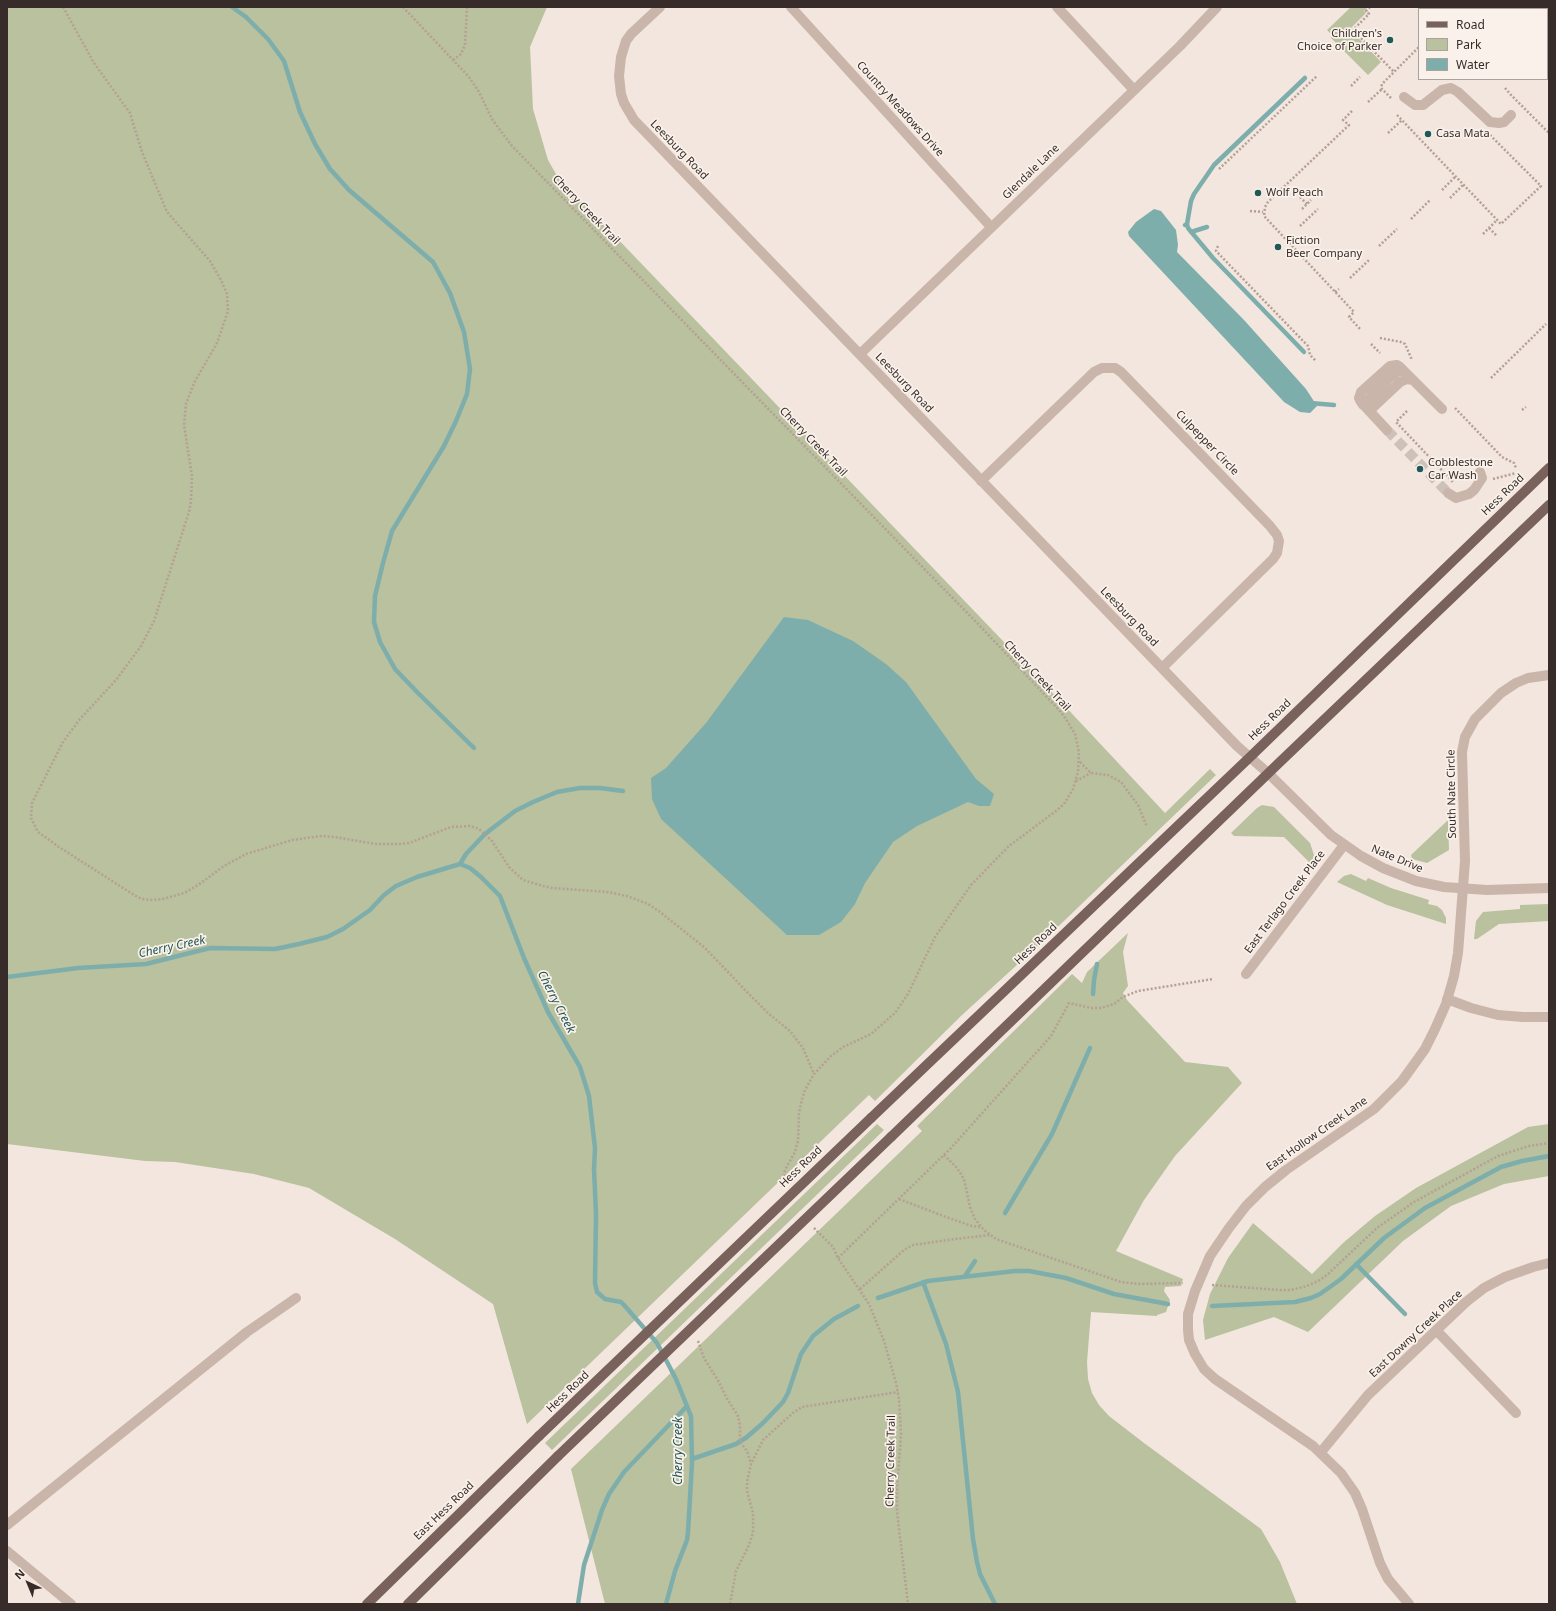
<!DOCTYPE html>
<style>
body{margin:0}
#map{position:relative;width:1556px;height:1611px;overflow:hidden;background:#f2e6de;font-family:"Noto Sans",sans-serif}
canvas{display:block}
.frame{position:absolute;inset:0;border:8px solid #372c29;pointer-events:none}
.legend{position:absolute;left:1418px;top:8px;width:130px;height:72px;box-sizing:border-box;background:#f9f1ea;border:1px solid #aba29d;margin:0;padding:5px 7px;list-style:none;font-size:12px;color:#372c29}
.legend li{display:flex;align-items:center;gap:8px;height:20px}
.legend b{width:20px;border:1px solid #aba29d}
.north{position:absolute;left:8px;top:1563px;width:40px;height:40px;-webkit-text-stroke:3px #f9f1ea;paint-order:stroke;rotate:316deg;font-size:11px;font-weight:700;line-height:16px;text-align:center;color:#372c29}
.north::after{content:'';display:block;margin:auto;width:14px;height:18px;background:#372c29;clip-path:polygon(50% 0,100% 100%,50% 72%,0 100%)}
</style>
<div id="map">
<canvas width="1556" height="1611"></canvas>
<div class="frame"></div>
<ul class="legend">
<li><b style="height:5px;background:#79625b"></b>Road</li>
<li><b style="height:11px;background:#b9c19e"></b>Park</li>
<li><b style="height:11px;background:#7eaeab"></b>Water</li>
</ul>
<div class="north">N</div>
</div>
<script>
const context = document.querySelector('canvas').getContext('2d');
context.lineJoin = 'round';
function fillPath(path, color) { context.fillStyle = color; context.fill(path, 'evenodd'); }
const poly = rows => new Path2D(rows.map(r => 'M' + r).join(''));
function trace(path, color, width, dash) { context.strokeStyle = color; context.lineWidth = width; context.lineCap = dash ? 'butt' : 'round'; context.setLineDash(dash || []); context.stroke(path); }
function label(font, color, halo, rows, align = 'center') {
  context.font = font + ' "Noto Sans",sans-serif'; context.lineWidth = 3.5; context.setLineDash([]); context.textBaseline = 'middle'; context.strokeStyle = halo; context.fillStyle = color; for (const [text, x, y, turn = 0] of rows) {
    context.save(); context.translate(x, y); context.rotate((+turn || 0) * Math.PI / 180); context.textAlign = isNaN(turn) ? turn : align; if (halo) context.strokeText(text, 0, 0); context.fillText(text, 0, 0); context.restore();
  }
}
fillPath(poly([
 [7,7,547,7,530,47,533,109,548,160,556,174,567,186,1048,688,1165,813,1210,769,1216,775,1041,943,962,1015,875,1101,869,1095,527,1424,493,1304,395,1239,309,1188,254,1174,175,1162,145,1161,7,1144],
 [1351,7,1368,7,1364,11,1366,13,1350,29,1381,62,1368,75,1331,38,1332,35,1327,30],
 [1262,805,1274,807,1310,843,1314,855,1311,864,1284,837,1234,836,1231,833,1257,808],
 [1447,821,1448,821,1449,850,1427,863,1412,859,1411,855],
 [1351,874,1366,881,1368,878,1391,888,1429,900,1428,904,1437,906,1442,910,1446,918,1446,924,1387,905,1337,882,1344,876],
 [1549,904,1549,921,1499,924,1477,939,1474,939,1476,921,1483,912,1520,909,1520,905],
 [1128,933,1123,952,1128,986,1123,993,1127,1000,1185,1062,1228,1067,1242,1083,1175,1156,1144,1200,1116,1251,1183,1279,1181,1286,1165,1287,1164,1291,1170,1300,1166,1312,1157,1315,1157,1316,1091,1312,1087,1362,1088,1379,1092,1393,1099,1405,1109,1416,1144,1443,1261,1529,1280,1562,1297,1604,605,1604,571,1469,922,1131,917,1126,1072,974,1082,983,1087,972],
 [877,1124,884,1130,552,1450,545,1443],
 [1549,1124,1549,1176,1504,1184,1451,1206,1403,1241,1308,1332,1274,1317,1205,1340,1203,1320,1210,1294,1228,1258,1253,1223,1312,1274,1343,1243,1375,1216,1416,1188,1528,1127]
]), '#b9c19e');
fillPath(poly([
 [1154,209,1161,211,1176,230,1178,245,1177,252,1244,320,1306,389,1317,406,1310,413,1300,412,1284,402,1129,236,1128,232,1136,222],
 [784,617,808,620,853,641,886,664,906,682,976,779,994,794,990,806,979,806,968,802,917,826,893,842,865,883,855,904,841,922,819,935,787,935,661,819,652,799,651,778,666,768,706,723]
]), '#7eaeab');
trace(poly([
 [232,7,246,17,268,39,284,61,300,112,315,144,330,169,349,190,433,262,450,293,464,332,470,369,467,394,456,421,444,446,392,531,383,563,375,596,374,622,380,642,395,669,417,692,474,748],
 [1187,224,1188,228,1213,258,1304,352],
 [1185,225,1187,224,1191,201,1194,194,1214,165,1305,78],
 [1191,232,1207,227],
 [1310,403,1334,405],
 [460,864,466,854,485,834,515,811,533,802,557,792,580,788,600,788,623,791],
 [7,977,78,968,146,964,210,948,275,949,299,944,327,937,343,929,370,910,384,895,396,886,417,877,460,864,470,868,481,877,500,896,524,958,548,1012,580,1067,589,1096,595,1148,594,1169,596,1214,595,1283,597,1292,605,1299,621,1302,624,1305,657,1343,676,1379,691,1416,692,1463,688,1532,687,1540,675,1571,666,1604],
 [1093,994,1094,980,1097,964],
 [1005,1213,1052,1134,1090,1048],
 [1356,1264,1405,1314],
 [965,1276,975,1261],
 [923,1282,946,1344,958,1392,973,1539,977,1562,980,1574,995,1604],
 [878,1298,928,1281,1015,1271,1029,1271,1066,1278,1114,1294,1168,1304],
 [1212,1306,1295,1302,1311,1298,1320,1294,1341,1279,1384,1238,1425,1208,1501,1167,1522,1161,1549,1156],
 [692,1459,736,1444,747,1437,763,1423,783,1402,788,1393,801,1354,813,1336,834,1319,858,1306],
 [578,1604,584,1565,602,1510,609,1494,624,1472,687,1406]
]), '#7eaeab', 4.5);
trace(poly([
 [1387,430,1448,493]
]), '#cdc1ba', 10, [10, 5]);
trace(poly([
 [63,7,94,63,130,113,142,152,167,212,210,261,221,280,227,294,228,311,217,343,194,383,186,404,184,425,192,476,191,501,189,512,154,621,141,646,116,680,80,719,63,742,32,803,31,818,38,832,59,847,134,895,142,899,153,900,163,899,184,893,198,885,224,866,246,854,292,840,321,836,334,837,376,844,402,844,409,843,451,827,470,826,479,829,492,841,509,867,523,880,543,886,552,888,608,892,627,896,648,904,660,912,705,948,749,994,769,1014,790,1031,803,1048,814,1074],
 [403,7,469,77,479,92,492,119,512,146,980,626,1059,710,1066,719,1075,734,1079,752,1078,772,1073,789,1064,804,1056,811,1009,846,971,885,935,937,908,994,895,1013,871,1034,843,1047,831,1056,814,1074,805,1090,802,1099,799,1113,798,1141,795,1152,785,1170,782,1187],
 [1370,7,1366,11,1369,14,1353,30,1394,72],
 [1447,9,1449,7],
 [1530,9,1532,7],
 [1547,43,1549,41],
 [1547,54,1549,56],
 [453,60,461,54,465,45,467,7],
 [1351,86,1360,77],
 [1505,88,1511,95,1549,133],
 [1391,98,1381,88,1382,84,1419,47],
 [1368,102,1382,89],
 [1352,111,1343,120,1349,125,1268,202,1265,207,1264,216,1354,312,1349,317,1360,329],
 [1397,115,1501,224,1541,186,1490,135],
 [1388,133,1402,120],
 [1219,169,1317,76],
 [1442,190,1455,177],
 [1300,197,1307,204],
 [1450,198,1463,185],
 [1302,209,1311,200],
 [1250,211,1263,212],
 [1411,219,1430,200],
 [1300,226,1318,209],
 [1489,228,1497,236],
 [1483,234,1497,220],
 [1285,239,1288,236],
 [1218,246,1216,251,1308,346,1310,355,1316,361],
 [1379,246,1397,229],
 [1350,278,1369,260],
 [1335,292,1339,289],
 [1380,338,1401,342,1405,344,1412,360],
 [1371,344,1380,353],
 [1491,378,1546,324],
 [1455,408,1502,457,1514,463,1516,468],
 [1522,410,1526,407],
 [1407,411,1396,422,1453,482],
 [1493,479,1516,473],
 [1080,762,1091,773,1108,775,1121,782,1138,805,1147,827],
 [1076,781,1091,773],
 [944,1155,957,1168,964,1179,970,1207,975,1219,984,1230,996,1239,1121,1282,1138,1284,1183,1283],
 [899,1199,946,1217,972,1226,980,1227],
 [814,1228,833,1247,838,1258,869,1304,884,1341,896,1383,899,1399,901,1434,897,1490,897,1512,908,1604],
 [838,1258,951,1148,1051,1036,1069,1003,1091,1008,1101,1008,1114,1004,1123,997,1138,991,1213,979],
 [1212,1285,1280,1290,1291,1290,1307,1286,1320,1280,1328,1274,1377,1228,1414,1202,1498,1156,1529,1146,1549,1143],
 [860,1289,904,1250,913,1245,955,1239,990,1235],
 [698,1341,704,1358,719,1382,726,1397,738,1416,740,1426,740,1442,747,1451,751,1464],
 [730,1604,736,1571,749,1545,753,1533,753,1513,747,1491,747,1482,751,1464,763,1440,794,1412,802,1407,898,1392]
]), '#b69f94', 2.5, [2, 2]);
trace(poly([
 [660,7,631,34,626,41,621,57,619,76,621,94,624,103,634,120,1237,746,1268,773,1331,835,1361,856,1383,868,1416,881,1444,887,1487,890,1549,888],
 [791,7,991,227],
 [1057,7,1134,90],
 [1547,10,1549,12],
 [1404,97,1415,105,1423,105,1442,90,1451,88,1458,92,1490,122,1499,123,1504,122,1511,115],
 [860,354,1180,46,1217,7],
 [1363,405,1389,378,1397,372,1403,370],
 [1369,411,1400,382,1407,379,1413,380],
 [1387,430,1361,402,1359,398,1361,392,1390,366,1397,365,1400,367,1442,409],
 [981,481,1094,372,1102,368,1115,368,1121,372,1270,526,1277,535,1279,541,1277,553,1273,559,1162,668],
 [1448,493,1456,498,1469,494,1474,490,1482,478,1480,472],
 [1246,974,1344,845],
 [1447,999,1471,1008,1498,1015,1523,1017,1549,1017],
 [1436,1330,1516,1413],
 [1321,1452,1368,1395,1466,1302,1484,1288,1505,1277,1533,1267,1549,1263],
 [7,1525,247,1332,296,1298],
 [7,1551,71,1604],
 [1409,1604,1388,1579,1380,1563,1362,1509,1355,1493,1341,1473,1313,1446,1215,1379,1204,1369,1195,1354,1189,1340,1188,1330,1188,1314,1195,1291,1210,1256,1229,1228,1246,1206,1265,1187,1286,1170,1374,1109,1402,1081,1425,1049,1435,1029,1446,1004,1454,976,1458,953,1465,861,1462,752,1465,737,1475,719,1501,693,1516,683,1528,678,1549,675]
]), '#cab5aa', 10);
trace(poly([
 [871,1118,1249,758,1549,468],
 [891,1137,1282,760,1549,505],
 [367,1604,539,1436],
 [408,1604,558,1456]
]), '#79625b', 10);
trace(poly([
 [539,1436,871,1118],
 [558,1456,891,1137]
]), '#79625b', 10);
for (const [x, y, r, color] of [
 [1390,40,4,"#205855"],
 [1428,134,4,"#205855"],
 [1258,193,4,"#205855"],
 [1278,247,4,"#205855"],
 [1420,469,4,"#205855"]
]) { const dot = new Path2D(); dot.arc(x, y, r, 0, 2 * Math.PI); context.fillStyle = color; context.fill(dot); trace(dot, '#f9f1ea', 1.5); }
label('11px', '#372c29', '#f9f1ea', [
 ["Children's",1382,34,"right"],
 ["Choice of Parker",1382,47,"right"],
 ["Casa Mata",1436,134],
 ["Wolf Peach",1266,193],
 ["Fiction",1286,241],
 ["Beer Company",1286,254],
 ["Cobblestone",1428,463],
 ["Car Wash",1428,476]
], 'left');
label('11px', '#372c29', '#f9f1ea', [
 ["Country Meadows Drive",900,109,48],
 ["Leesburg Road",679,150,46],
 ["Glendale Lane",1031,172,-44],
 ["Cherry Creek Trail",586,210,46],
 ["Leesburg Road",904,383,46],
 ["Cherry Creek Trail",813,442,46],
 ["Culpepper Circle",1207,443,46],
 ["Hess Road",1503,495,-44],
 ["Leesburg Road",1129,617,46],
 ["Cherry Creek Trail",1037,676,47],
 ["Hess Road",1270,720,-44],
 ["South Nate Circle",1452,794,-91],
 ["Nate Drive",1397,859,23],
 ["East Terlago Creek Place",1285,902,-53],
 ["Hess Road",1036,944,-44],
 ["East Hollow Creek Lane",1317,1134,-35],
 ["Hess Road",801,1167,-44],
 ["East Downy Creek Place",1416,1334,-43],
 ["Hess Road",568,1392,-44],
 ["Cherry Creek Trail",891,1461,-89],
 ["East Hess Road",444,1511,-44]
]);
label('italic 12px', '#205855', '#f9f1ea', [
 ["Cherry Creek",172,947,-12],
 ["Cherry Creek",556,1002,63],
 ["Cherry Creek",679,1451,-90]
]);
</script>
